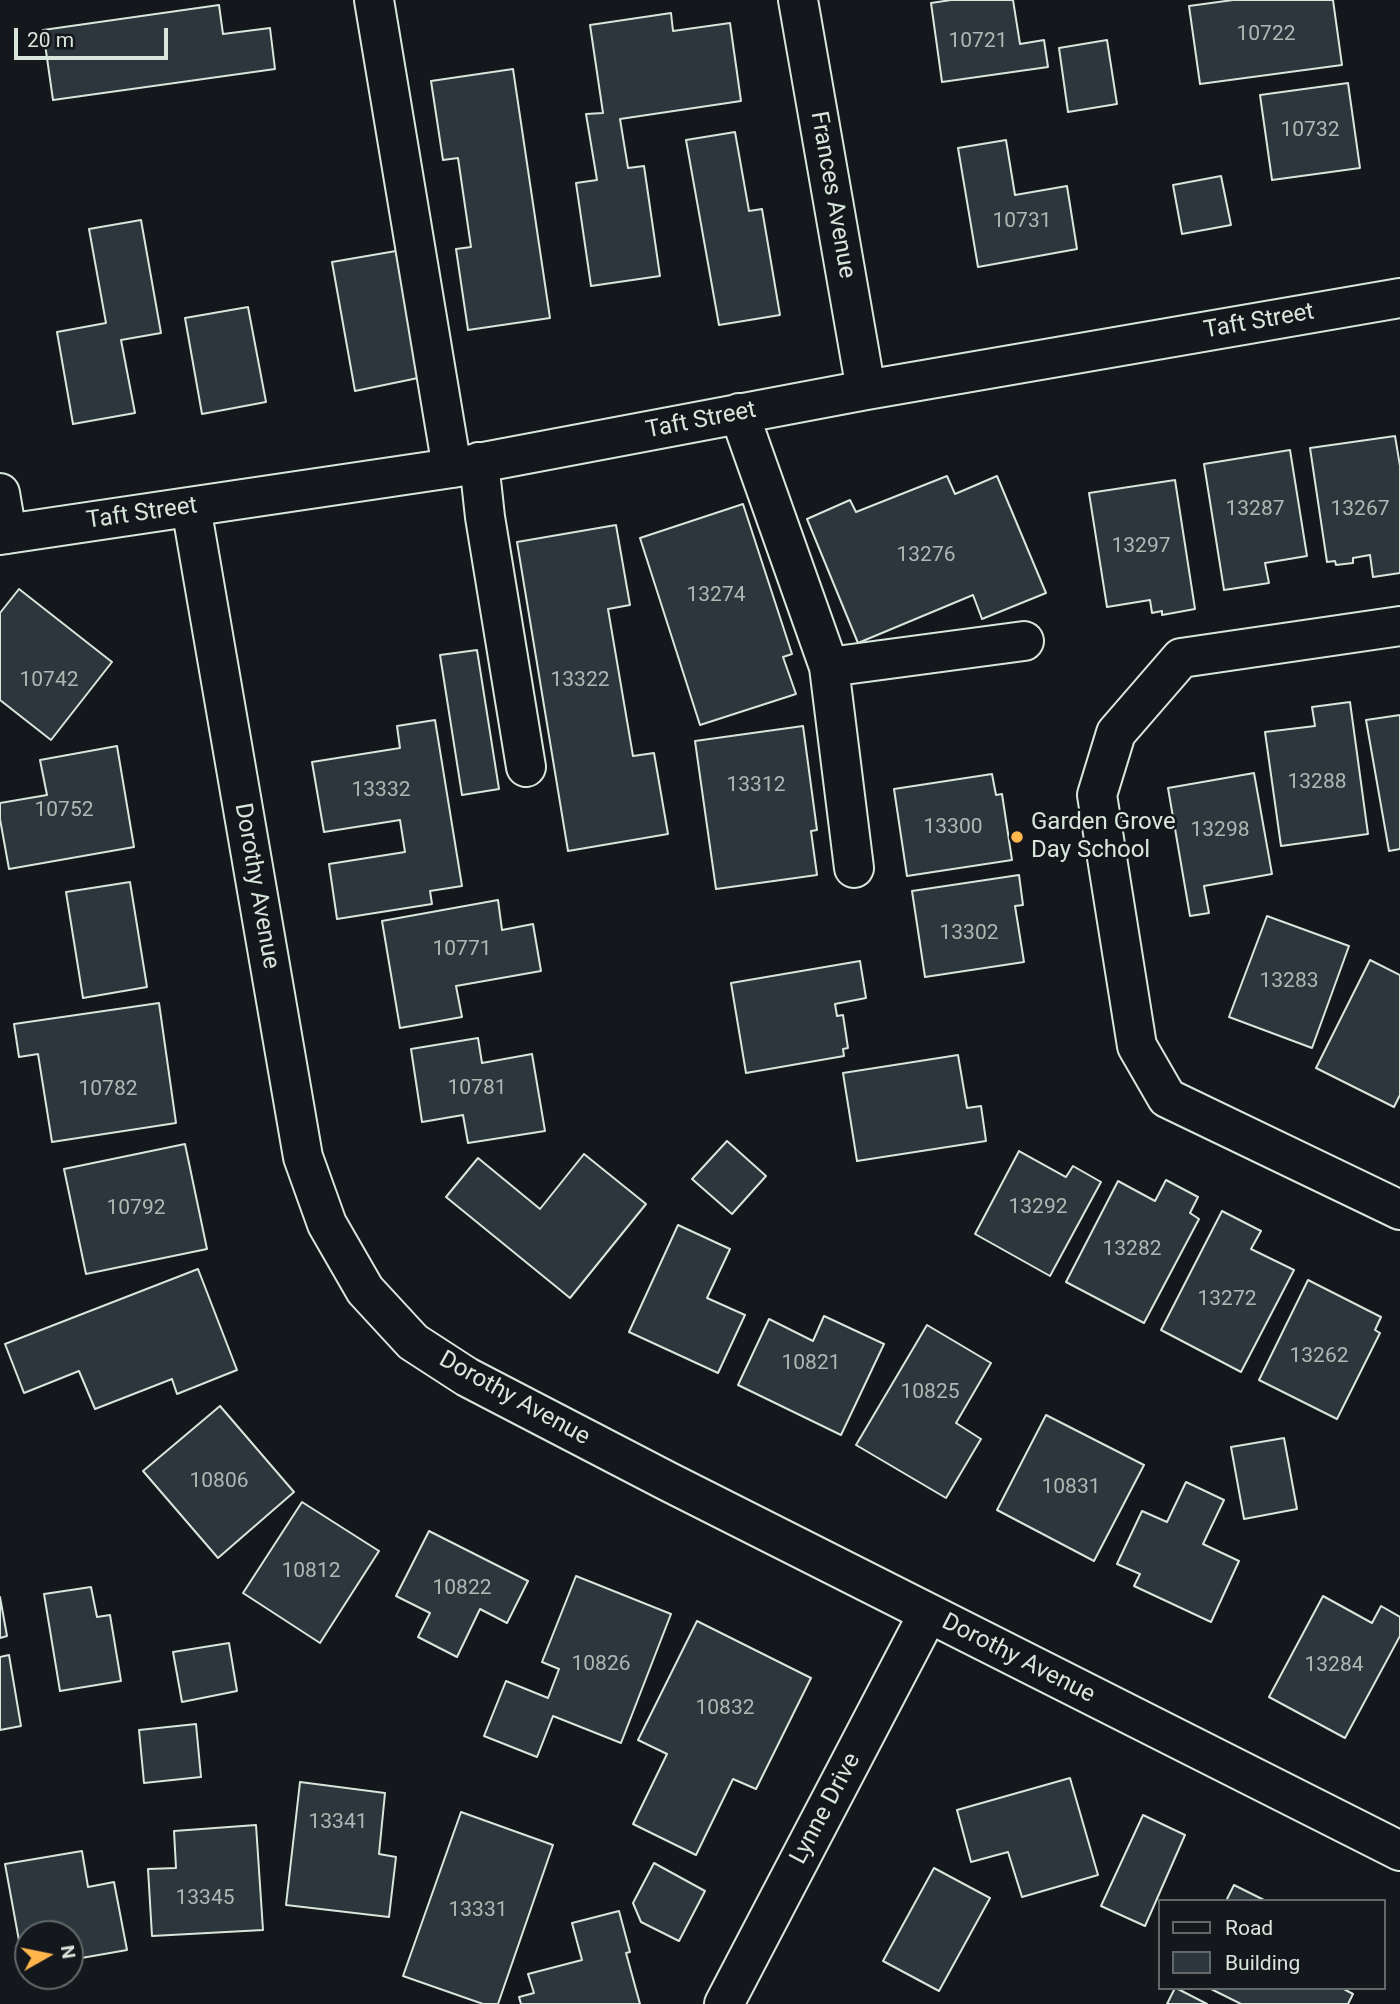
<!DOCTYPE html>
<style>
body{margin:0}
#map{position:relative;width:1400px;height:2004px;overflow:hidden;background:#14181c;font-family:Roboto,sans-serif}
canvas{display:block}
.legend{position:absolute;left:1158px;top:1899px;width:228px;height:91px;box-sizing:border-box;background:#14181c;border:2px solid #626a69;margin:0;padding:9px 12px;list-style:none;font-size:21px;color:#d8e6dc}
.legend li{display:flex;align-items:center;gap:14px;height:35px}
.legend b{width:35px;border:2px solid #626a69}
.north{position:absolute;left:14px;top:1920px;width:70px;height:70px;box-sizing:border-box;background:#14181c;border:2px solid #626a69;border-radius:50%;rotate:81deg;font-size:19px;font-weight:700;line-height:28px;text-align:center;color:#d8e6dc}
.north::after{content:'';display:block;margin:auto;width:24px;height:32px;background:#ffb74d;clip-path:polygon(50% 0,100% 100%,50% 72%,0 100%)}
.scale{position:absolute;left:14px;top:28px;width:154px;height:32px;box-sizing:border-box;border:4px solid #d8e6dc;border-top:0;padding-left:9px;font-size:21px;line-height:24px;white-space:nowrap;color:#d8e6dc;-webkit-text-stroke:5px #14181c;paint-order:stroke}
</style>
<div id="map">
<canvas width="1400" height="2004"></canvas>
<ul class="legend">
<li><b style="height:9px;background:#14181c"></b>Road</li>
<li><b style="height:19px;background:#2c363c"></b>Building</li>
</ul>
<div class="north">N</div>
<div class="scale">20 m</div>
</div>
<script>
const context = document.querySelector('canvas').getContext('2d');
context.lineJoin = 'round';
function fillPath(path, color) { context.fillStyle = color; context.fill(path, 'evenodd'); }
const poly = rows => new Path2D(rows.map(r => 'M' + r).join(''));
function trace(path, color, width, dash) { context.strokeStyle = color; context.lineWidth = width; context.lineCap = dash ? 'butt' : 'round'; context.setLineDash(dash || []); context.stroke(path); }
function label(font, color, halo, rows, align = 'center') {
  context.font = font + ' Roboto,sans-serif'; context.lineWidth = 5; context.setLineDash([]); context.textBaseline = 'middle'; context.strokeStyle = halo; context.fillStyle = color; for (const [text, x, y, turn = 0] of rows) {
    context.save(); context.translate(x, y); context.rotate((+turn || 0) * Math.PI / 180); context.textAlign = isNaN(turn) ? turn : align; if (halo) context.strokeText(text, 0, 0); context.fillText(text, 0, 0); context.restore();
  }
}
const building = poly([
 [951,0,1013,0,1020,44,1044,40,1048,67,942,82,931,3,951,0],
 [1233,0,1333,0,1342,65,1200,84,1189,6,1233,0],
 [219,5,223,34,270,28,275,69,53,100,43,30,219,5],
 [671,13,673,31,730,23,741,101,620,119,628,168,644,166,660,276,591,286,576,183,597,180,586,114,603,113,590,25,671,13],
 [1107,40,1117,104,1068,112,1059,48,1107,40],
 [513,69,550,318,468,330,456,249,471,247,458,158,443,160,431,81,513,69],
 [1348,83,1360,168,1272,180,1260,95,1348,83],
 [735,132,749,211,762,209,780,315,719,325,686,140,735,132],
 [1006,140,1015,195,1067,186,1077,249,978,267,958,148,1006,140],
 [1221,176,1231,225,1182,234,1173,185,1221,176],
 [141,220,161,333,121,340,135,413,73,424,57,332,106,323,89,229,141,220],
 [396,251,418,378,355,391,332,262,396,251],
 [248,307,266,402,202,414,185,318,248,307],
 [1395,436,1400,466,1400,573,1373,577,1370,555,1353,558,1353,563,1336,565,1335,561,1327,562,1310,448,1395,436],
 [1290,450,1307,556,1265,563,1269,583,1224,590,1204,464,1290,450],
 [947,476,955,494,997,476,1046,593,982,619,973,595,858,643,807,519,850,500,856,512,947,476],
 [1175,480,1195,609,1162,615,1162,611,1152,613,1150,600,1107,607,1089,493,1175,480],
 [743,504,792,654,783,657,796,694,700,725,640,538,743,504],
 [616,525,630,605,608,609,633,756,654,753,668,834,568,851,517,542,616,525],
 [19,589,112,662,51,740,0,700,0,613,19,589],
 [477,650,499,789,462,795,440,655,477,650],
 [1350,702,1368,834,1281,846,1265,732,1315,726,1312,707,1350,702],
 [1400,715,1400,849,1389,851,1366,720,1400,715],
 [435,720,462,886,430,891,432,904,337,919,329,864,405,852,400,820,324,832,312,762,400,748,397,726,435,720],
 [803,726,817,830,811,831,817,875,716,889,695,741,803,726],
 [117,746,134,847,9,869,0,819,0,803,47,795,40,760,117,746],
 [1254,773,1272,874,1204,886,1209,913,1190,916,1168,788,1254,773],
 [992,774,996,795,1002,794,1012,860,907,876,894,789,992,774],
 [1019,875,1023,905,1015,906,1024,962,925,977,912,891,1019,875],
 [130,882,147,987,83,998,66,892,130,882],
 [498,900,502,930,533,924,541,971,456,986,462,1017,400,1028,382,921,498,900],
 [1267,916,1349,946,1312,1048,1229,1017,1267,916],
 [1370,960,1400,975,1400,1095,1394,1107,1316,1068,1370,960],
 [860,961,866,998,835,1004,837,1016,843,1015,848,1048,843,1049,844,1056,746,1073,731,983,860,961],
 [159,1003,176,1123,52,1142,38,1054,19,1057,14,1024,159,1003],
 [478,1038,482,1063,532,1054,545,1131,468,1143,463,1115,422,1122,411,1049,478,1038],
 [958,1055,967,1108,981,1106,986,1141,857,1161,843,1073,958,1055],
 [727,1141,766,1176,732,1214,692,1179,727,1141],
 [185,1144,207,1249,86,1274,64,1169,185,1144],
 [1019,1151,1066,1177,1073,1166,1101,1182,1050,1276,975,1234,1019,1151],
 [584,1154,646,1204,570,1298,446,1197,478,1158,540,1209,584,1154],
 [1166,1180,1198,1197,1190,1213,1199,1219,1144,1323,1066,1282,1118,1181,1155,1201,1166,1180],
 [1222,1211,1261,1231,1251,1249,1294,1270,1241,1372,1161,1330,1222,1211],
 [678,1225,730,1249,707,1298,745,1315,718,1373,629,1332,678,1225],
 [198,1269,237,1370,177,1394,172,1379,95,1409,79,1371,24,1393,5,1344,198,1269],
 [1308,1280,1381,1317,1375,1330,1380,1333,1337,1419,1259,1380,1308,1280],
 [824,1316,884,1344,841,1435,738,1385,769,1319,813,1341,824,1316],
 [927,1325,991,1363,956,1423,981,1439,946,1498,856,1445,927,1325],
 [220,1406,294,1492,218,1558,143,1471,220,1406],
 [1046,1415,1144,1465,1094,1561,997,1510,1046,1415],
 [1284,1438,1297,1509,1244,1519,1231,1447,1284,1438],
 [1186,1482,1224,1500,1203,1544,1239,1561,1211,1622,1134,1586,1140,1574,1117,1564,1142,1511,1167,1522,1186,1482],
 [302,1502,379,1551,320,1643,243,1593,302,1502],
 [429,1531,528,1581,507,1623,480,1609,457,1657,418,1637,430,1613,396,1596,429,1531],
 [576,1576,671,1614,621,1743,553,1716,537,1757,484,1736,506,1681,548,1698,559,1669,542,1662,576,1576],
 [91,1587,97,1617,110,1615,121,1681,60,1691,44,1594,91,1587],
 [1323,1596,1372,1623,1381,1606,1400,1617,1400,1636,1345,1738,1269,1697,1323,1596],
 [0,1597,7,1636,0,1638,0,1597],
 [697,1621,811,1678,756,1789,733,1779,696,1855,633,1824,667,1754,638,1740,697,1621],
 [229,1643,237,1691,182,1702,173,1652,229,1643],
 [9,1655,21,1726,0,1730,0,1657,9,1655],
 [196,1724,201,1777,144,1783,139,1730,196,1724],
 [1070,1778,1098,1875,1022,1897,1008,1852,971,1862,957,1810,1070,1778],
 [300,1782,385,1793,379,1854,396,1857,389,1917,286,1905,300,1782],
 [461,1812,553,1845,498,2004,483,2004,403,1976,461,1812],
 [1143,1815,1185,1835,1145,1926,1101,1906,1143,1815],
 [256,1825,263,1930,152,1936,148,1869,176,1868,174,1831,256,1825],
 [82,1851,88,1887,114,1882,127,1950,70,1960,70,1934,28,1934,28,1967,24,1968,5,1864,82,1851],
 [654,1863,705,1891,679,1941,641,1922,633,1903,654,1863],
 [934,1868,990,1898,939,1991,883,1961,934,1868],
 [1234,1885,1266,1901,1226,1901,1234,1885],
 [619,1911,630,1952,626,1953,640,2004,521,2004,519,1997,534,1993,528,1974,582,1960,572,1923,619,1911],
 [1175,1988,1176,1988,1207,2004,1167,2004,1175,1988],
 [1209,1988,1342,1988,1353,1994,1348,2004,1241,2004,1209,1988]
]);
fillPath(building, '#2c363c');
trace(building, '#d8e6dc', 2);
const minor = poly([
 [374,0,452,468],
 [798,0,866,390],
 [739,413,829,667,854,868],
 [479,462,485,517,526,767],
 [0,493,7,534],
 [191,507,303,1157,327,1224,365,1290,413,1342,467,1377,667,1481,1400,1851],
 [0,535,452,468,866,390,1400,298],
 [1400,626,1181,658,1116,733,1097,795,1137,1046,1167,1098,1400,1210],
 [829,667,1024,641],
 [724,2004,928,1614]
]);
trace(minor, '#d8e6dc', 42);
trace(minor, '#14181c', 38);
for (const [x, y, r, color] of [
 [1017,837,7,"#ffb74d"]
]) { const dot = new Path2D(); dot.arc(x, y, r, 0, 2 * Math.PI); context.fillStyle = color; context.fill(dot); trace(dot, '#14181c', 2.5); }
label('21px', '#adbab4', null, [
 ["10722",1266,35],
 ["10721",978,42],
 ["10732",1310,131],
 ["10731",1022,222],
 ["13287",1255,510],
 ["13267",1360,510],
 ["13297",1141,547],
 ["13276",926,556],
 ["13274",716,596],
 ["10742",49,681],
 ["13322",580,681],
 ["13288",1317,783],
 ["13312",756,786],
 ["13332",381,791],
 ["10752",64,811],
 ["13300",953,828],
 ["13298",1220,831],
 ["13302",969,934],
 ["10771",462,950],
 ["13283",1289,982],
 ["10781",477,1089],
 ["10782",108,1090],
 ["13292",1038,1208],
 ["10792",136,1209],
 ["13282",1132,1250],
 ["13272",1227,1300],
 ["13262",1319,1357],
 ["10821",811,1364],
 ["10825",930,1393],
 ["10806",219,1482],
 ["10831",1071,1488],
 ["10812",311,1572],
 ["10822",462,1589],
 ["10826",601,1665],
 ["13284",1334,1666],
 ["10832",725,1709],
 ["13341",338,1823],
 ["13345",205,1899],
 ["13331",478,1911]
]);
label('24px', '#d8e6dc', '#14181c', [
 ["Frances Avenue",832,195,80],
 ["Taft Street",1259,322,-10],
 ["Taft Street",701,421,-11],
 ["Taft Street",142,514,-8],
 ["Dorothy Avenue",256,886,80],
 ["Dorothy Avenue",514,1399,29],
 ["Dorothy Avenue",1018,1659,27],
 ["Lynne Drive",826,1809,-62]
]);
label('24px', '#d8e6dc', '#14181c', [
 ["Garden Grove",1031,823],
 ["Day School",1031,851]
], 'left');
</script>
